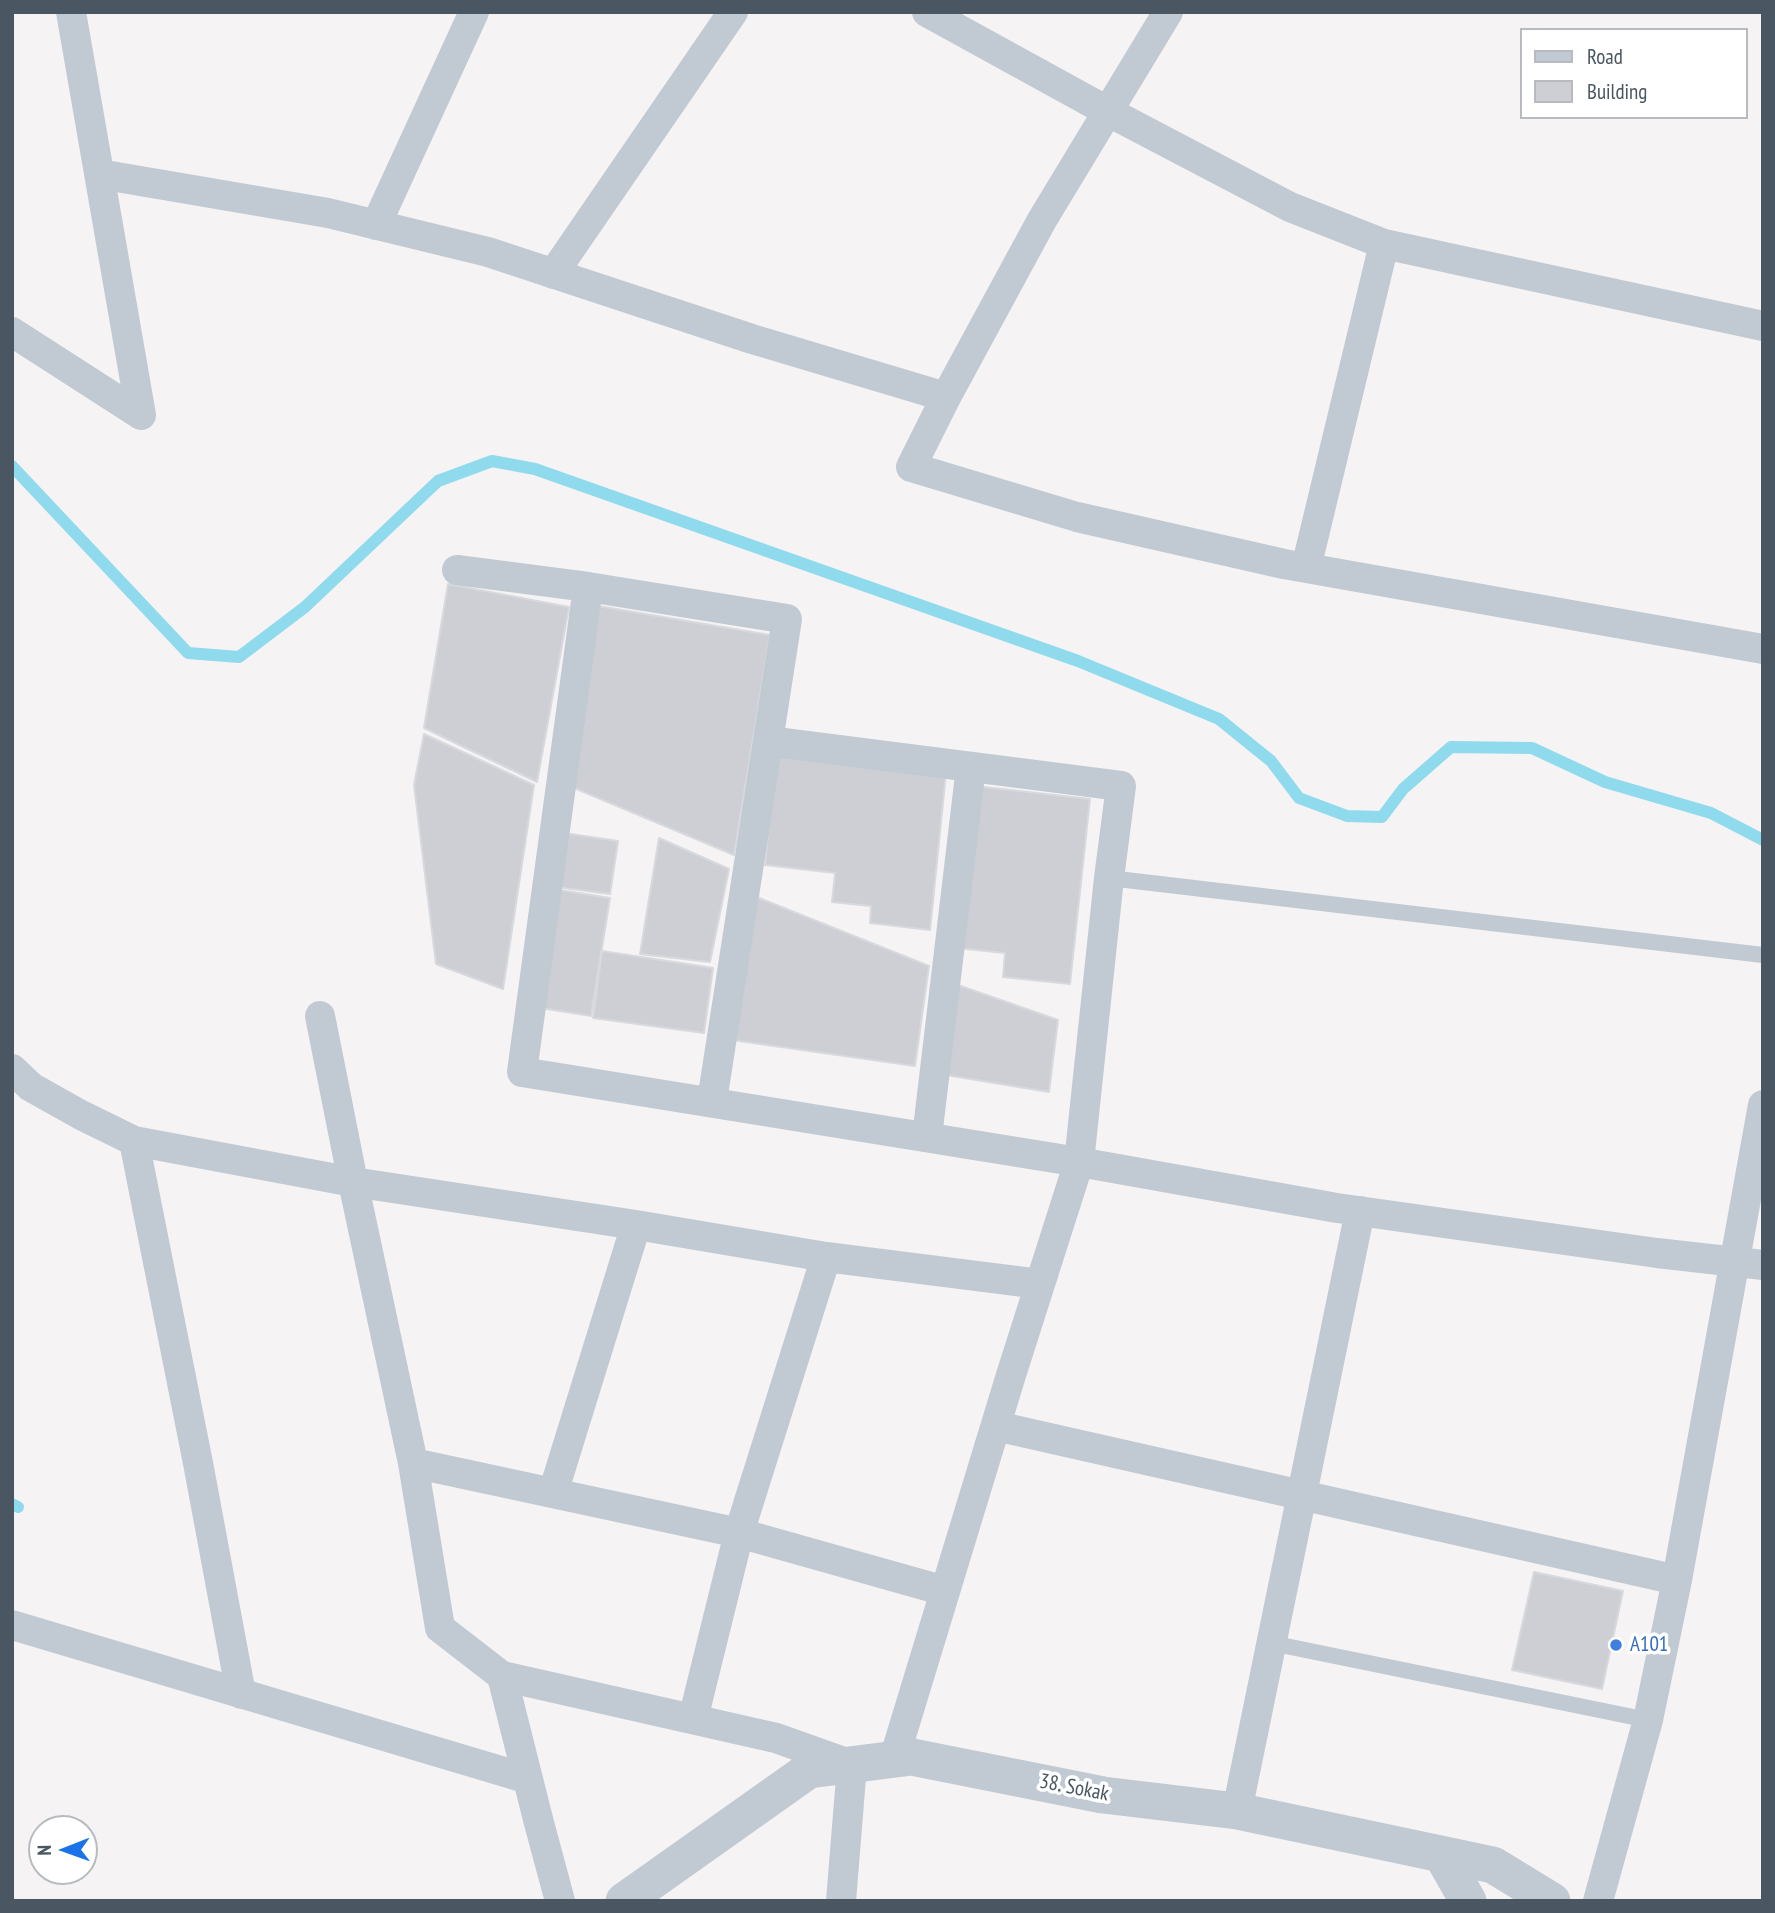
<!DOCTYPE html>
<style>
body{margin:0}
#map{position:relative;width:1775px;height:1913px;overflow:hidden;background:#f5f3f3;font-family:"PT Sans Narrow",sans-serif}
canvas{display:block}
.frame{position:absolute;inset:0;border:14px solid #4a5661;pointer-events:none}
.legend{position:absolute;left:1520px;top:28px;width:228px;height:91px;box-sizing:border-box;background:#fff;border:2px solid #b7bbc0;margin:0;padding:9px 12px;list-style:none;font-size:21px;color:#4a5661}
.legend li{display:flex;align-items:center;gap:14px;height:35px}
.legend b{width:35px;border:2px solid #b7bbc0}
.north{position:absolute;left:28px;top:1815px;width:70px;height:70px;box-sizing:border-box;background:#fff;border:2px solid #b7bbc0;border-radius:50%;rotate:269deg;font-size:19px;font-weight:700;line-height:28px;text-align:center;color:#4a5661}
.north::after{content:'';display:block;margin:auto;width:24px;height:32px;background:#1a73e8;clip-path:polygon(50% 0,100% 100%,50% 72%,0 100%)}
</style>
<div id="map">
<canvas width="1775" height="1913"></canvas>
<div class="frame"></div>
<ul class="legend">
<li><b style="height:9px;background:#c1cad2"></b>Road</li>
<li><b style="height:19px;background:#cdcfd5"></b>Building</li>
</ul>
<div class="north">N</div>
</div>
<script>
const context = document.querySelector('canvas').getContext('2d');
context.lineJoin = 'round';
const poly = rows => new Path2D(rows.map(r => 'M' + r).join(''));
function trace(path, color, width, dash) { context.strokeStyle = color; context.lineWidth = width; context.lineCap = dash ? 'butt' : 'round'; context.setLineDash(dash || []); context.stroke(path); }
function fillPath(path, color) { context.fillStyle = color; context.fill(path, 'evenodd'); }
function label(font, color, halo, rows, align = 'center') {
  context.font = font + ' "PT Sans Narrow",sans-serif'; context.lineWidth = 7; context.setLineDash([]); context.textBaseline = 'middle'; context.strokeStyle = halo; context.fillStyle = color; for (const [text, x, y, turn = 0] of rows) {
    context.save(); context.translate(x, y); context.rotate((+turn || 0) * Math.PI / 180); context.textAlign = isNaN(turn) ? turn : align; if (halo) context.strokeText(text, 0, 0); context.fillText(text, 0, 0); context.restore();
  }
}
trace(poly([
 [12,466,188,653,239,657,305,607,438,481,492,461,535,469,1078,661,1219,719,1271,761,1299,798,1347,816,1382,817,1403,789,1451,747,1532,748,1605,782,1711,813,1763,840],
 [12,1504,18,1507]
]), '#90daee', 12);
const building = poly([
 [448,584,569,607,537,782,424,728,448,584],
 [598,606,770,635,734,855,567,785,598,606],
 [424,734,534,785,503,989,436,964,414,785,424,734],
 [776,755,946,773,930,930,870,923,871,906,832,902,835,873,765,865,776,755],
 [975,786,1090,799,1070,984,1003,977,1005,953,957,948,975,786],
 [564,833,618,841,610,894,557,887,564,833],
 [659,838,729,869,710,962,640,954,659,838],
 [554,889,610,898,591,1016,535,1007,554,889],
 [754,896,929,966,915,1066,732,1040,754,896],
 [602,951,713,968,704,1033,593,1018,602,951],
 [955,984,1058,1020,1049,1092,940,1074,955,984],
 [1534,1572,1623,1591,1602,1689,1512,1670,1534,1572]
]);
fillPath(building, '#cdcfd5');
trace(building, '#d7d9de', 2);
trace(poly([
 [1109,878,1763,955],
 [1271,1643,1648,1720]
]), '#c1cad2', 16);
trace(poly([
 [71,12,141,415],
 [927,12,1107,111,1290,207,1384,244,1763,326],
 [99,174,328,213,488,252,752,339,946,397,1042,220,1168,12],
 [376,225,474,12],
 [553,274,733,12],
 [12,332,141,415],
 [946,397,911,467,1077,517,1284,564,1763,649],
 [1306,568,1384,244],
 [457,570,588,587,787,619,712,1101],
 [588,587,522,1072,1079,1162,1337,1208,1657,1253,1763,1265],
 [768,741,1121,786,1109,878,1079,1162,1011,1375,894,1759],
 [320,1016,353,1182,413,1463,440,1628,502,1676,776,1738,852,1765,841,1901],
 [12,1069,31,1087,81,1115,134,1141],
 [927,1137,971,767],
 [826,1257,1040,1284],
 [996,1426,1677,1580],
 [413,1463,739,1533,945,1591],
 [553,1493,636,1225],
 [12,1625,528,1779],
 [502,1676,539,1823,560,1901],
 [241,1694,198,1463,134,1141,353,1182,636,1225,826,1257,739,1533,693,1719],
 [1237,1811,1360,1211],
 [1598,1901,1648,1720,1677,1580,1763,1105]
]), '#c1cad2', 30);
trace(poly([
 [1442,1855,1468,1901],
 [624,1901,809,1770,912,1757,1103,1795,1237,1811,1493,1865,1552,1901]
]), '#c1cad2', 37);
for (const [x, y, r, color] of [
 [1616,1645,7,"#3f7fe0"]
]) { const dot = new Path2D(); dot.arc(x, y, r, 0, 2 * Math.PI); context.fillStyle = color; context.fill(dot); trace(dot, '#fff', 2.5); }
label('21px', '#366cbe', '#fff', [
 ["A101",1630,1645]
], 'left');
label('21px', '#4a5661', '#fff', [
 ["38. Sokak",1074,1788,11]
]);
</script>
